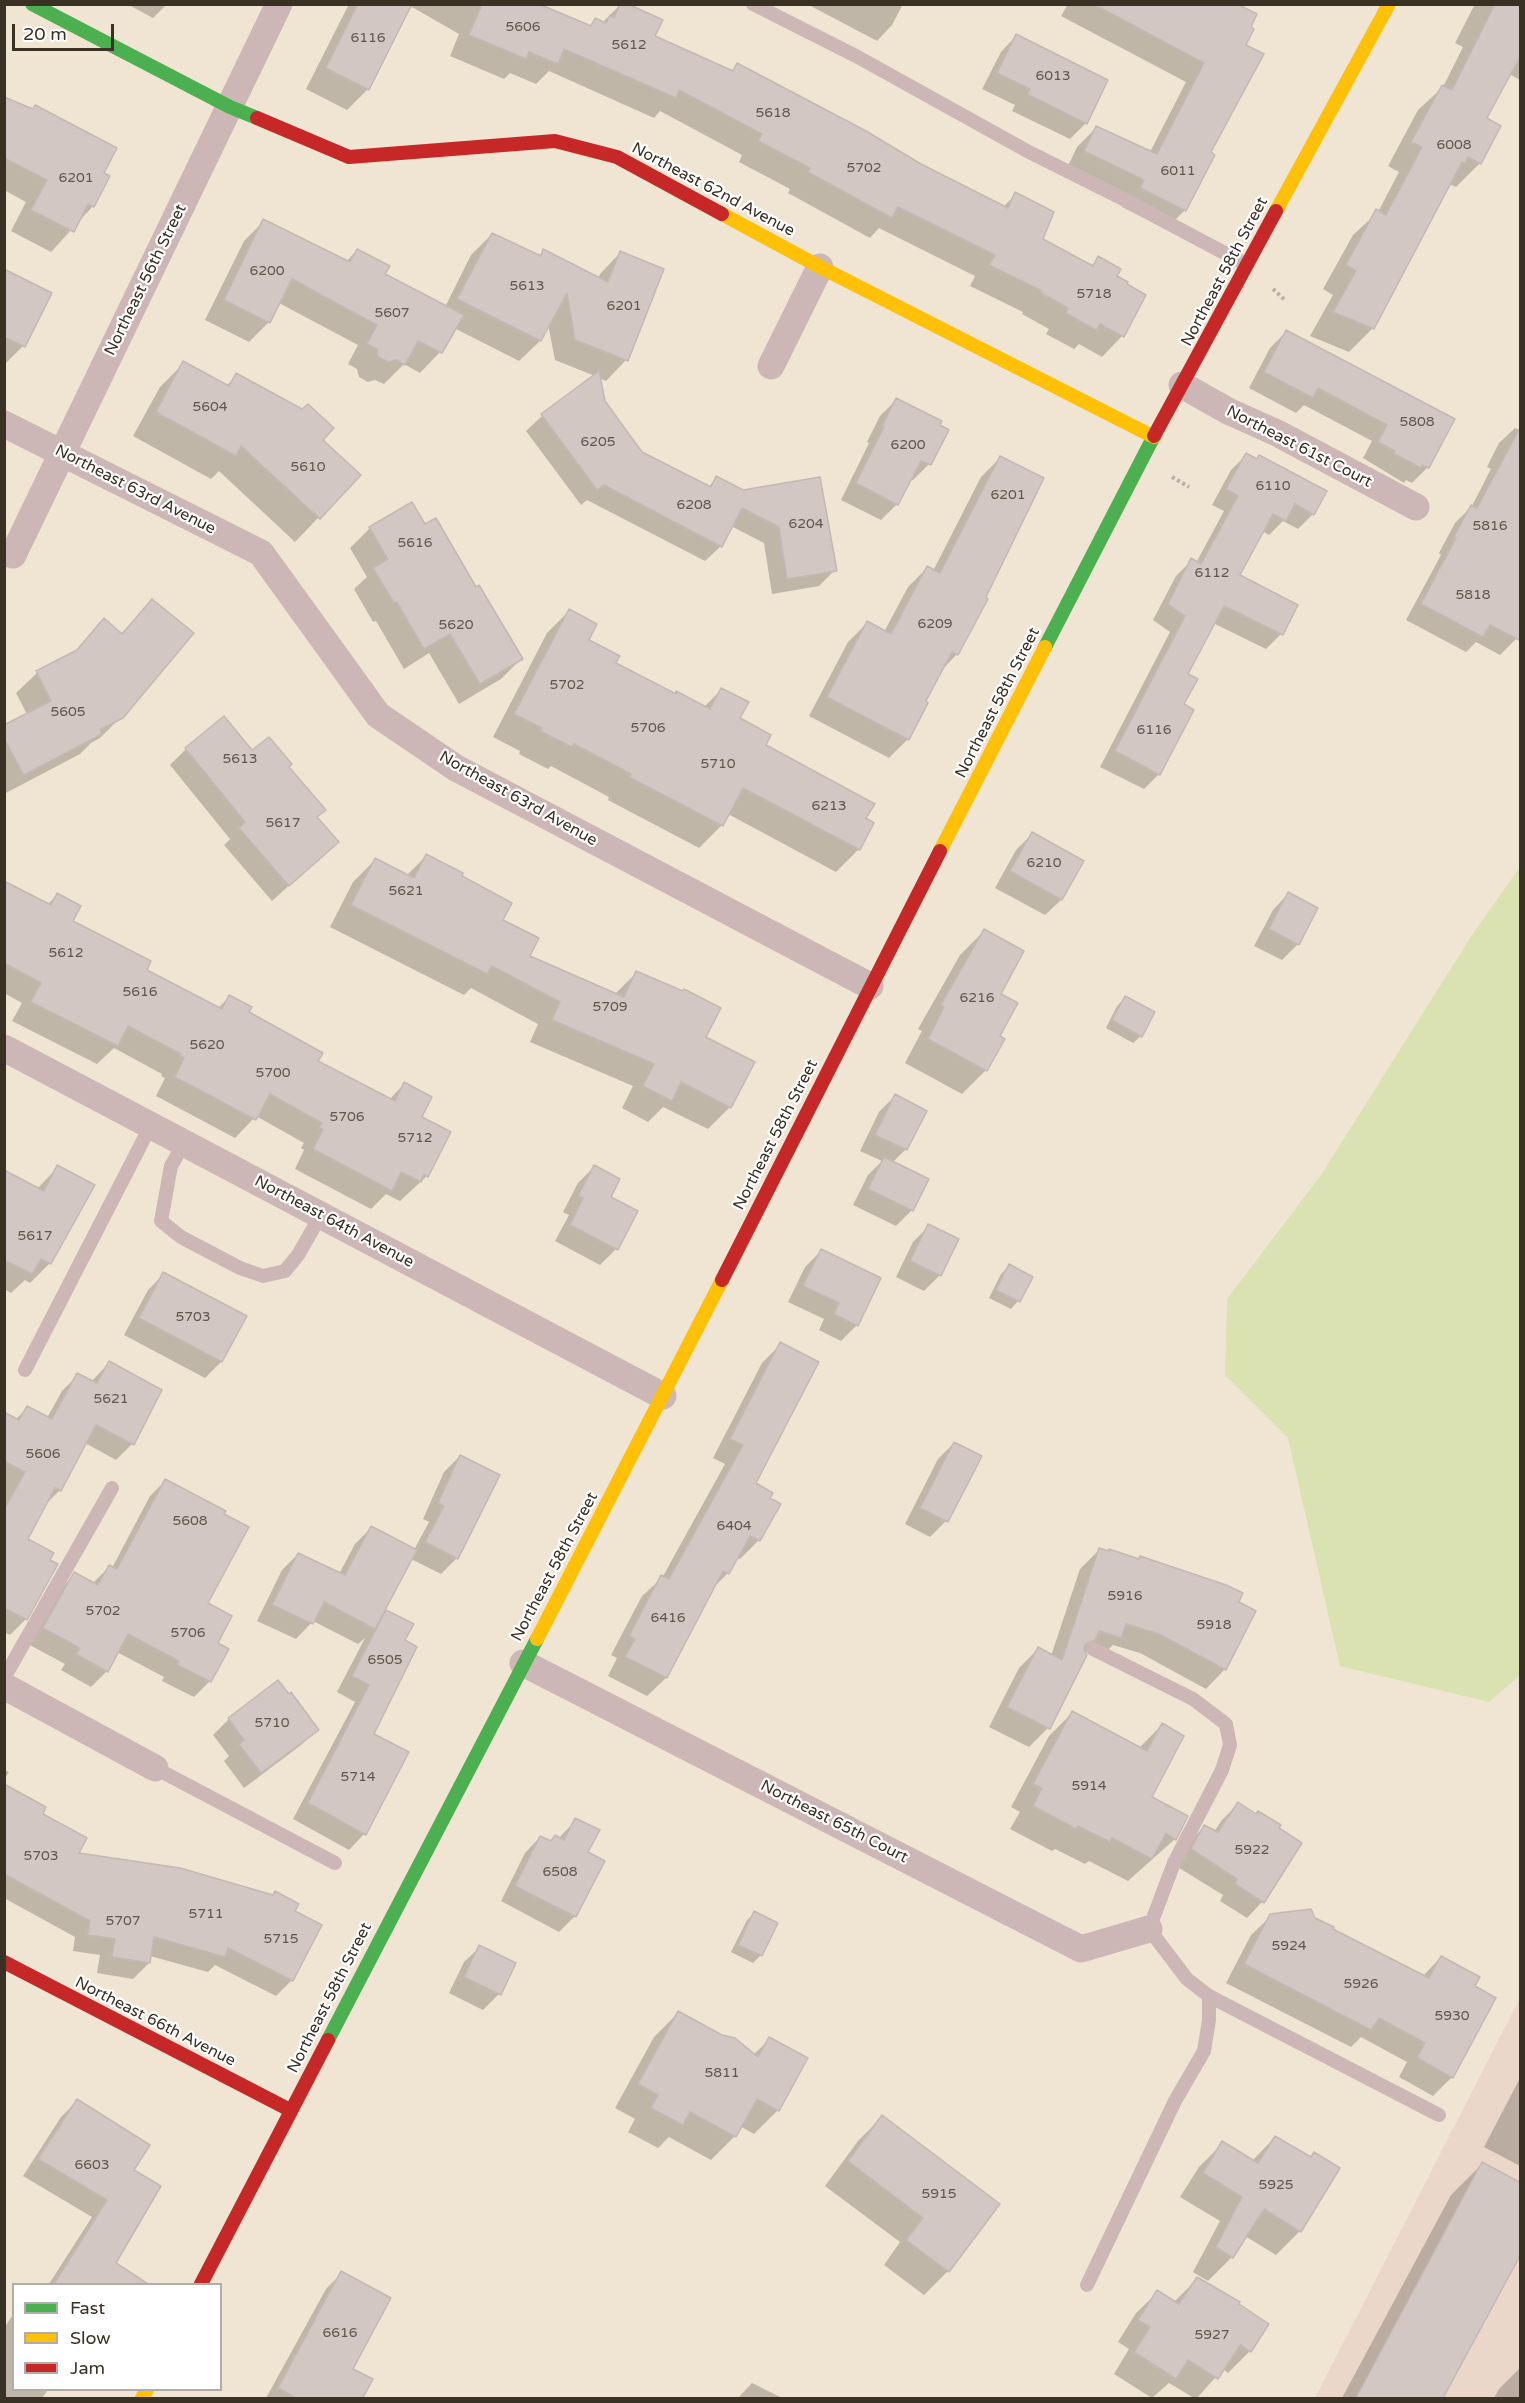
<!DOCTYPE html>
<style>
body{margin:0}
#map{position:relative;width:1525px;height:2403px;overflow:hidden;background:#f0e4d3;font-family:"Varela Round",sans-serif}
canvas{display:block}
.frame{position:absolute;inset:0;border:6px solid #3a3125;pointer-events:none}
.legend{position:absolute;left:12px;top:2283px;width:210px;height:108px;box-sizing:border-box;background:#fff;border:2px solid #b0ada8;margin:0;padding:8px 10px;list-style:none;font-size:18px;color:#3a3125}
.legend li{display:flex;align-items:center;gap:12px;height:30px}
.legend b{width:30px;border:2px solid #b0ada8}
.scale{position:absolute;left:12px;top:24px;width:102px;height:27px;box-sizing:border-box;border:3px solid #3a3125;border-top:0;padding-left:8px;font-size:18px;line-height:21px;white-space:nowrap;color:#3a3125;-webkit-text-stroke:4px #fff;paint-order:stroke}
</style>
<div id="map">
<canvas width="1525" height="2403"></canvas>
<div class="frame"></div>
<ul class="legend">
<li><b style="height:8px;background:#4caf50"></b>Fast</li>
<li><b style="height:8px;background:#ffc107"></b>Slow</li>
<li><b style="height:8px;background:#c62828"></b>Jam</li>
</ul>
<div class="scale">20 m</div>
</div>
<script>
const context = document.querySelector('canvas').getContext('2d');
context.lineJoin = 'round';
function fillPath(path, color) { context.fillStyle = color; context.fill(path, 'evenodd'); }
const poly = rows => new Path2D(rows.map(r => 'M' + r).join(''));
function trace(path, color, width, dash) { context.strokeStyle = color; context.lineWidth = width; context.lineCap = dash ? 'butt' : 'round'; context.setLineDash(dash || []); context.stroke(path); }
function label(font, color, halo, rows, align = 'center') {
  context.font = font + ' "Varela Round",sans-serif'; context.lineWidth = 4.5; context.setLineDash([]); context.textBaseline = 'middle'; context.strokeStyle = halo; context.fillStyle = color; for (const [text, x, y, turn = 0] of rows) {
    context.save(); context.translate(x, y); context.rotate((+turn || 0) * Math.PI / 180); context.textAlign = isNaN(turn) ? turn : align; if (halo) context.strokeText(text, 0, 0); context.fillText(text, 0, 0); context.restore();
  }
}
fillPath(poly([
 [1520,1998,1520,2398,1315,2398]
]), '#ead7ca');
fillPath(poly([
 [1520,867,1520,1675,1489,1702,1340,1666,1288,1438,1225,1375,1227,1299,1321,1175,1472,935]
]), '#dbe2b1');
fillPath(poly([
 [127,4,167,4,153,18],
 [349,4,539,4,588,27,595,20,602,23,621,4,653,37,731,71,738,65,920,165,1003,207,1016,194,1041,239,1090,267,1099,258,1115,276,1122,336,1102,357,1079,344,1074,349,1046,334,1049,329,1022,314,1023,312,970,286,975,276,879,228,870,238,788,193,790,189,739,162,742,155,660,111,654,118,549,71,536,84,510,73,504,79,450,56,459,34,412,7,407,12,368,89,347,110,306,89],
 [807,4,903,4,892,25,877,41],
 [1068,4,1212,4,1244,46,1209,153,1213,155,1185,210,1166,229,1122,207,1127,199,1066,170,1077,147,1096,128,1150,152,1186,82,1061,16],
 [1475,4,1520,4,1520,80,1509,74,1485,119,1480,163,1456,187,1449,184,1373,328,1349,352,1310,336,1333,295,1323,289,1353,235,1378,212,1399,172,1388,166,1418,110,1443,87,1463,47,1455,43],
 [1016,36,1086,123,1070,139,1012,111,1015,105,982,89,1001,52],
 [4,98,32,110,35,106,102,173,93,206,51,252,11,231,26,202,4,190],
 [264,221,346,262,357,250,383,275,445,307,471,255,492,234,538,257,544,251,598,279,600,274,620,253,626,360,606,381,599,378,603,401,641,453,708,487,717,478,835,570,819,586,772,594,764,543,731,526,721,546,705,561,587,500,581,505,526,431,542,416,595,376,555,360,548,324,540,341,519,361,454,328,440,352,420,373,404,364,384,384,375,380,368,382,359,377,357,369,348,364,358,345,279,303,269,322,249,342,205,320,244,241],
 [4,270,23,346,4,365],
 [1286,332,1453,420,1428,467,1412,483,1406,480,1404,483,1363,458,1372,441,1304,405,1296,413,1249,388,1270,348],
 [184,363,226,386,237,375,321,441,359,475,295,542,219,471,211,479,133,436,160,387],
 [896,400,929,464,913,480,910,479,897,504,881,520,841,500,869,443,867,442,880,416],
 [1515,428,1520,430,1520,629,1516,639,1500,655,1476,642,1466,652,1406,620,1441,555,1439,553,1455,523,1472,506,1491,469,1487,467,1499,443],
 [1246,455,1256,460,1259,457,1313,514,1298,529,1283,521,1269,535,1262,531,1238,576,1281,634,1266,649,1213,623,1186,674,1182,705,1159,774,1144,789,1100,767,1170,632,1153,620,1176,576,1192,560,1196,563,1224,511,1212,505,1231,470],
 [1000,458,957,654,941,671,908,739,889,758,809,716,848,642,867,623,884,632,908,587,927,568,933,571,981,477],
 [424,526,476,589,521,659,501,679,459,704,429,653,404,669,376,621,373,622,354,589,367,577,350,548,370,528],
 [152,601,121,717,100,738,91,743,80,754,4,794,4,727,32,724,16,693,37,673,71,655,104,620,121,634],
 [569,611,587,640,614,664,675,695,677,693,704,707,721,690,738,719,764,746,872,823,858,850,836,872,728,814,722,825,699,848,608,800,609,797,551,766,548,769,519,754,520,751,493,737,547,633],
 [224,718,252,753,287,767,324,810,316,818,337,842,272,901,224,845,230,839,170,765,186,749],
 [1032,834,1082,861,1061,900,1045,915,995,888,1016,850],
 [426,856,460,876,501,920,528,957,614,995,636,973,704,1038,730,1107,708,1129,663,1107,648,1122,622,1108,633,1086,530,1042,538,1024,471,988,464,995,330,927,353,882,375,860,406,876],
 [4,888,47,905,57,895,71,922,145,971,218,1008,230,996,247,1013,316,1062,389,1100,404,1084,420,1118,427,1176,400,1201,386,1194,371,1209,295,1169,304,1150,301,1148,304,1143,256,1116,235,1138,156,1096,165,1078,161,1076,162,1074,114,1048,97,1064,12,1021,22,1003,4,993],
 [1288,894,1298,944,1282,960,1254,946,1273,910],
 [984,931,999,994,998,1036,986,1070,962,1094,905,1063,922,1031,918,1029,960,955],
 [1125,998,1141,1036,1133,1043,1106,1028,1117,1006],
 [895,1096,906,1149,892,1163,912,1210,896,1226,853,1205,868,1175,882,1161,860,1151,879,1112],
 [58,1167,50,1263,30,1283,25,1280,11,1293,4,1289,4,1172,37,1189],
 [594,1167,609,1198,616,1249,600,1265,555,1241,569,1215,563,1212,578,1183],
 [929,1226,940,1275,924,1291,896,1277,913,1242],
 [821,1251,857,1325,841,1341,819,1330,824,1319,788,1302,805,1267],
 [1009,1266,1031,1278,1018,1301,1011,1309,989,1298,1001,1274],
 [164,1274,244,1317,221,1362,205,1378,124,1335,148,1290],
 [781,1344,754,1484,768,1498,759,1540,740,1559,737,1558,728,1573,711,1590,666,1678,647,1696,608,1676,617,1658,611,1655,642,1596,662,1578,725,1464,713,1458,762,1363],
 [109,1363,132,1444,116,1460,85,1443,60,1490,43,1507,26,1539,26,1619,10,1635,4,1632,4,1436,11,1424,27,1408,47,1418,62,1391,78,1375,91,1382],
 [954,1443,946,1521,930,1537,905,1524,938,1459],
 [460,1456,457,1558,441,1574,411,1559,380,1618,387,1611,372,1735,407,1753,364,1834,349,1850,293,1819,355,1702,337,1692,365,1638,358,1644,313,1621,296,1639,257,1621,282,1570,298,1554,339,1574,355,1544,371,1528,414,1550,429,1522,423,1519,444,1472],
 [165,1481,222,1515,206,1604,216,1643,210,1681,194,1697,162,1681,164,1677,117,1652,107,1671,91,1687,61,1670,65,1664,28,1644,59,1590,75,1574,92,1584,109,1567,112,1568,150,1496],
 [1099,1550,1237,1603,1225,1669,1206,1689,1140,1653,1113,1645,1100,1657,1083,1651,1048,1728,1029,1747,989,1727,1019,1668,1038,1649,1051,1656,1080,1569],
 [278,1682,317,1730,301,1745,244,1788,224,1761,229,1756,213,1735,229,1719],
 [1072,1713,1139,1748,1162,1725,1150,1798,1175,1839,1128,1881,1089,1861,1085,1864,1055,1849,1052,1851,1010,1829,1020,1812,1011,1807,1049,1736],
 [4,1770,9,1772,4,1780],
 [4,1786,41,1814,76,1854,293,1912,292,1980,276,1996,215,1965,208,1972,150,1956,149,1963,133,1979,97,1973,100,1955,73,1951,75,1937,4,1898],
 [1238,1804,1262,1902,1247,1918,1220,1901,1223,1895,1176,1866,1188,1843,1204,1827,1214,1832,1222,1820],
 [576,1820,586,1853,603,1862,575,1916,559,1932,501,1901,525,1853,540,1837,550,1842,555,1837,558,1839],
 [755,1913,776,1923,760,1956,753,1963,731,1952,747,1920],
 [1271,1916,1331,1930,1423,1976,1441,1957,1473,1987,1452,2077,1433,2096,1399,2077,1407,2062,1361,2037,1351,2047,1226,1983,1251,1935],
 [480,1947,499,1994,483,2010,449,1993,464,1962],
 [678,2013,753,2055,770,2039,778,2110,754,2134,740,2126,735,2136,711,2160,669,2137,658,2148,628,2132,635,2119,615,2108,654,2037],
 [1520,2078,1520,2166,1484,2147],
 [77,2101,132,2171,114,2264,122,2269,112,2284,49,2284,92,2217,23,2176,61,2117],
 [882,2117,998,2204,948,2271,924,2295,884,2265,900,2242,825,2186,858,2141],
 [1275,2137,1309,2158,1314,2153,1300,2231,1276,2255,1245,2236,1232,2257,1208,2281,1193,2272,1220,2221,1180,2197,1199,2167,1223,2143,1252,2161],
 [1482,2164,1520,2251,1441,2398,1342,2398,1451,2195],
 [342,2273,351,2369,371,2380,361,2398,266,2398,326,2289],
 [1197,2279,1267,2324,1250,2351,1228,2373,1223,2369,1197,2398,1194,2398,1169,2383,1152,2398,1114,2374,1129,2349,1118,2342,1136,2313,1158,2292,1174,2302],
 [14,2313,14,2390,48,2390,42,2398,4,2398,4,2328],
 [1520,2368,1520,2398,1494,2398,1499,2389],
 [752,2383,780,2397,779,2398,738,2398]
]), '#0003');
const building = poly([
 [358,4,412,4,369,90,326,68,358,4],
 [482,4,539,4,591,26,595,18,606,23,610,15,614,18,620,4,628,4,663,20,655,36,733,71,737,63,866,131,921,164,1008,208,1015,192,1054,212,1043,239,1093,266,1098,256,1121,269,1117,276,1128,282,1127,284,1146,295,1124,337,1100,324,1096,330,1066,313,1068,308,1041,293,1042,291,989,265,995,255,898,207,892,218,808,172,810,168,758,141,762,134,679,90,676,98,564,49,558,64,529,52,526,59,469,35,482,4],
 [1093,4,1237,4,1257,14,1251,27,1254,29,1246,45,1264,54,1211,152,1215,155,1186,211,1140,188,1144,180,1084,151,1096,126,1157,154,1204,63,1093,4],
 [1495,4,1521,4,1521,55,1487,118,1501,126,1481,164,1468,157,1465,163,1462,162,1374,329,1333,312,1356,271,1346,265,1376,209,1386,215,1422,147,1411,142,1442,85,1452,90,1495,4],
 [1016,34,1108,80,1087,124,1027,94,1030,89,997,73,1016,34],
 [4,97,33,109,35,105,117,148,104,173,110,176,94,207,88,204,74,232,31,210,47,180,4,158,4,97],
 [263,219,350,262,357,249,390,266,385,274,464,315,442,353,418,341,405,365,396,360,388,362,378,357,377,349,367,344,377,325,292,279,270,323,224,300,263,219],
 [492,233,541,256,543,249,608,282,620,251,664,269,628,361,575,340,567,293,541,341,457,299,492,233],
 [4,269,52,293,25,347,4,337,4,269],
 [1286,330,1455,419,1429,468,1422,465,1421,468,1393,453,1395,451,1378,442,1387,425,1318,388,1313,398,1264,372,1286,330],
 [183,361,229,386,236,373,302,409,308,404,334,428,323,440,361,475,320,519,241,446,236,456,156,412,183,361],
 [599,371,605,401,642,452,711,487,716,476,743,490,820,477,837,571,787,579,779,527,742,508,722,547,604,485,597,490,541,414,599,371],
 [896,398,942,421,940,425,949,430,931,465,921,461,898,505,856,483,884,427,882,426,896,398],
 [1521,426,1521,641,1490,625,1483,637,1421,604,1456,538,1454,537,1471,505,1477,508,1521,426],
 [1246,453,1257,459,1259,455,1327,491,1314,515,1295,504,1286,521,1273,514,1240,575,1298,605,1283,635,1224,606,1188,674,1198,679,1184,704,1194,710,1160,775,1115,751,1185,616,1168,604,1191,558,1201,564,1238,496,1226,489,1246,453],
 [1000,456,1044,478,986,597,988,599,958,655,952,652,926,701,928,703,909,740,827,697,867,621,891,634,927,566,940,573,1000,456],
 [412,502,425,524,436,518,476,587,479,585,523,659,480,684,450,634,424,649,397,602,394,603,373,568,388,559,369,527,412,502],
 [152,599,194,633,123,718,100,730,102,734,24,775,4,738,4,725,51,701,36,671,77,650,104,618,122,634,152,599],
 [569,609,597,624,589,640,620,656,616,663,676,694,676,691,710,709,721,688,749,702,740,718,771,735,766,745,875,804,866,818,874,823,860,850,743,788,723,826,629,777,631,774,574,744,572,747,540,731,542,728,514,714,569,609],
 [224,716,252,750,269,737,292,764,289,767,326,810,317,817,339,842,289,886,239,828,245,822,185,748,224,716],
 [1032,832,1084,861,1062,900,1010,871,1032,832],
 [426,854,463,873,462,876,512,903,503,920,539,938,530,956,624,997,636,971,683,991,684,989,721,1008,706,1037,755,1062,731,1108,681,1082,672,1101,643,1086,654,1064,552,1020,560,1002,492,966,487,974,351,905,375,858,414,878,426,854],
 [4,881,51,905,57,893,81,906,73,921,151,961,147,970,222,1009,229,995,252,1007,249,1012,323,1053,318,1061,395,1101,404,1082,432,1097,422,1117,451,1132,428,1177,424,1174,421,1182,401,1172,392,1191,313,1149,323,1130,319,1128,322,1123,270,1094,256,1120,175,1077,184,1058,180,1056,181,1054,128,1026,118,1046,31,1002,41,983,4,963,4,881],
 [1288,892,1318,908,1299,945,1269,929,1288,892],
 [984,929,1024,951,1001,994,1018,1003,1000,1036,1005,1039,987,1071,928,1039,944,1007,941,1005,984,929],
 [1125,996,1155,1012,1142,1037,1112,1020,1125,996],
 [895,1094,927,1111,907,1150,875,1135,895,1094],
 [884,1157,929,1179,913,1211,868,1189,884,1157],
 [57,1165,95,1185,51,1264,41,1259,32,1274,4,1260,4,1170,44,1191,57,1165],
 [594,1165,620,1179,611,1197,638,1211,618,1250,570,1225,583,1198,578,1196,594,1165],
 [928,1224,959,1239,941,1276,910,1261,928,1224],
 [821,1249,881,1278,858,1326,834,1314,839,1303,803,1286,821,1249],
 [1009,1264,1033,1277,1020,1302,996,1290,1009,1264],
 [163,1272,247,1316,222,1362,139,1318,163,1272],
 [780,1342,819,1362,756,1483,773,1493,770,1498,781,1504,760,1541,750,1536,729,1574,723,1571,667,1678,625,1657,635,1639,629,1636,661,1575,669,1579,743,1445,730,1439,780,1342],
 [109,1361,162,1390,134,1445,96,1425,61,1491,55,1488,28,1539,54,1553,50,1560,58,1564,27,1620,4,1608,4,1510,25,1472,4,1461,4,1412,19,1420,27,1406,52,1419,77,1373,97,1383,109,1361],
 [954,1442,982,1456,948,1522,920,1508,954,1442],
 [460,1455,500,1475,458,1559,425,1542,444,1506,438,1503,460,1455],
 [165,1479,226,1511,224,1514,249,1527,208,1603,232,1616,218,1643,229,1649,211,1682,177,1665,179,1661,128,1634,108,1672,76,1654,80,1648,43,1628,74,1572,98,1585,109,1565,117,1569,165,1479],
 [371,1526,417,1550,375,1629,324,1602,313,1624,272,1605,298,1553,345,1575,371,1526],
 [1099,1548,1109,1551,1109,1549,1139,1559,1140,1556,1226,1585,1243,1593,1239,1602,1256,1611,1226,1670,1159,1634,1126,1624,1121,1638,1099,1631,1095,1640,1085,1644,1084,1650,1087,1655,1050,1729,1007,1707,1038,1647,1062,1660,1099,1548],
 [386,1610,414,1624,405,1640,417,1647,374,1734,409,1752,366,1835,308,1803,369,1685,352,1676,386,1610],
 [278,1680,289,1694,291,1692,319,1730,261,1773,239,1744,244,1740,228,1718,278,1680],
 [1072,1711,1147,1751,1162,1723,1184,1736,1152,1797,1188,1816,1176,1840,1166,1833,1152,1859,1112,1838,1110,1842,1078,1826,1076,1829,1033,1806,1042,1788,1033,1784,1072,1711],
 [4,1784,46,1807,43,1814,87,1838,79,1853,180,1868,273,1895,275,1891,299,1904,295,1911,322,1925,293,1981,228,1948,225,1957,154,1937,150,1963,112,1957,115,1939,88,1935,90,1921,4,1874,4,1784],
 [1238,1802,1256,1814,1258,1811,1281,1825,1279,1828,1302,1843,1264,1903,1235,1884,1237,1879,1191,1849,1204,1825,1218,1832,1238,1802],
 [575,1818,600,1830,588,1852,605,1861,576,1917,515,1886,540,1836,551,1841,555,1835,564,1840,575,1818],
 [1311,1909,1315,1918,1334,1927,1333,1929,1429,1978,1441,1956,1480,1977,1475,1986,1496,1998,1453,2078,1417,2058,1425,2043,1379,2018,1371,2030,1244,1964,1270,1914,1311,1909],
 [754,1911,778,1923,762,1956,738,1945,754,1911],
 [479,1945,516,1963,501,1995,464,1977,479,1945],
 [678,2011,722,2035,735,2038,758,2057,769,2037,808,2058,779,2111,757,2099,736,2137,690,2112,683,2125,651,2108,658,2095,638,2084,678,2011],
 [77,2099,150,2145,134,2170,161,2186,116,2263,148,2284,54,2284,107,2200,38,2159,77,2099],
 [882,2115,1000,2204,949,2272,906,2240,923,2218,848,2161,882,2115],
 [1275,2136,1311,2157,1314,2152,1340,2168,1301,2232,1264,2209,1233,2258,1216,2247,1242,2197,1203,2173,1222,2141,1258,2163,1275,2136],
 [1482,2162,1521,2183,1521,2254,1443,2398,1356,2398,1482,2162],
 [341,2271,391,2298,353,2369,373,2379,363,2398,296,2398,278,2388,341,2271],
 [1197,2277,1240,2302,1239,2304,1269,2324,1251,2352,1240,2345,1218,2379,1188,2360,1176,2379,1134,2352,1150,2327,1138,2320,1157,2290,1179,2304,1197,2277]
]);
fillPath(building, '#d2c7c2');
trace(building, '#c4b8b4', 1.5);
trace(poly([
 [1273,289,1286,301],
 [1172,477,1189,487]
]), '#baaca8', 4, [3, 3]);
trace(poly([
 [753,4,856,56,1029,152,1123,199,1247,265],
 [184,1143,171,1166,161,1221,181,1237,240,1268,263,1276,285,1271,298,1255,321,1215],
 [25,1370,151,1125],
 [1093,1649,1193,1699,1226,1724,1230,1745,1222,1770,1174,1863,1149,1929,1187,1979,1209,1996,1439,2115],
 [4,1678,112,1488],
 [155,1768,335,1863],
 [1087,2285,1175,2101,1204,2051,1209,2020,1209,1996]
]), '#ccb7b6', 14);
trace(poly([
 [771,366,820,267],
 [1182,385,1228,411,1277,433,1416,507],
 [4,424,261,553,378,715,456,768,870,986],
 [13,555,279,4],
 [4,1048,663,1396],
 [523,1663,1081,1949,1149,1929],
 [4,1686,155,1768]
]), '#ccb7b6', 27);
trace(poly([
 [32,4,230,107,257,118],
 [1045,647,1154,436],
 [328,2040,537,1639]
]), '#4caf50', 14);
trace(poly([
 [1276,211,1389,4],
 [722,214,820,267,1154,437],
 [940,851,1045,647],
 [537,1639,722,1280],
 [142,2398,147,2390]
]), '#ffc107', 14);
trace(poly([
 [257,118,349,157,555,141,617,157,722,214],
 [1154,436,1276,211],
 [722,1280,940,851],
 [4,1962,290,2110],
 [201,2284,328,2040]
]), '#c62828', 14);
label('14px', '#60564c', null, [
 ["5606",523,27],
 ["6116",368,38],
 ["5612",629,45],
 ["6013",1053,76],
 ["5618",773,113],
 ["6008",1454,145],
 ["5702",864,168],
 ["6011",1178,171],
 ["6201",76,178],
 ["6200",267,271],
 ["5613",527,286],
 ["5718",1094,294],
 ["6201",624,306],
 ["5607",392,313],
 ["5604",210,407],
 ["5808",1417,422],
 ["6205",598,442],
 ["6200",908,445],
 ["5610",308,467],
 ["6110",1273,486],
 ["6201",1008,495],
 ["6208",694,505],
 ["6204",806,524],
 ["5816",1490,526],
 ["5616",415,543],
 ["6112",1212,573],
 ["5818",1473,595],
 ["6209",935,624],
 ["5620",456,625],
 ["5702",567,685],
 ["5605",68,712],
 ["5706",648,728],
 ["6116",1154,730],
 ["5613",240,759],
 ["5710",718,764],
 ["6213",829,806],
 ["5617",283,823],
 ["6210",1044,863],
 ["5621",406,891],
 ["5612",66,953],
 ["5616",140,992],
 ["6216",977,998],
 ["5709",610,1007],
 ["5620",207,1045],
 ["5700",273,1073],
 ["5706",347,1117],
 ["5712",415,1138],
 ["5617",35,1236],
 ["5703",193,1317],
 ["5621",111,1399],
 ["5606",43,1454],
 ["5608",190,1521],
 ["6404",734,1526],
 ["5916",1125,1596],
 ["5702",103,1611],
 ["6416",668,1618],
 ["5918",1214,1625],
 ["5706",188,1633],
 ["6505",385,1660],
 ["5710",272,1723],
 ["5714",358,1777],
 ["5914",1089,1786],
 ["5922",1252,1850],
 ["5703",41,1856],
 ["6508",560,1872],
 ["5711",206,1914],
 ["5707",123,1921],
 ["5715",281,1939],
 ["5924",1289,1946],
 ["5926",1361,1984],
 ["5930",1452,2016],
 ["5811",722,2073],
 ["6603",92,2165],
 ["5925",1276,2185],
 ["5915",939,2194],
 ["6616",340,2333],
 ["5927",1212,2335]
]);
label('16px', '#3a3125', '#fff', [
 ["Northeast 62nd Avenue",713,190,28],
 ["Northeast 58th Street",1225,272,-62],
 ["Northeast 56th Street",146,280,-64],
 ["Northeast 61st Court",1299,447,27],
 ["Northeast 63rd Avenue",135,490,27],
 ["Northeast 58th Street",998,703,-63],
 ["Northeast 63rd Avenue",518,799,29],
 ["Northeast 58th Street",776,1135,-63],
 ["Northeast 64th Avenue",334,1222,28],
 ["Northeast 58th Street",555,1567,-62],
 ["Northeast 65th Court",834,1822,27],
 ["Northeast 58th Street",330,1998,-63],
 ["Northeast 66th Avenue",155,2022,27]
]);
</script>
